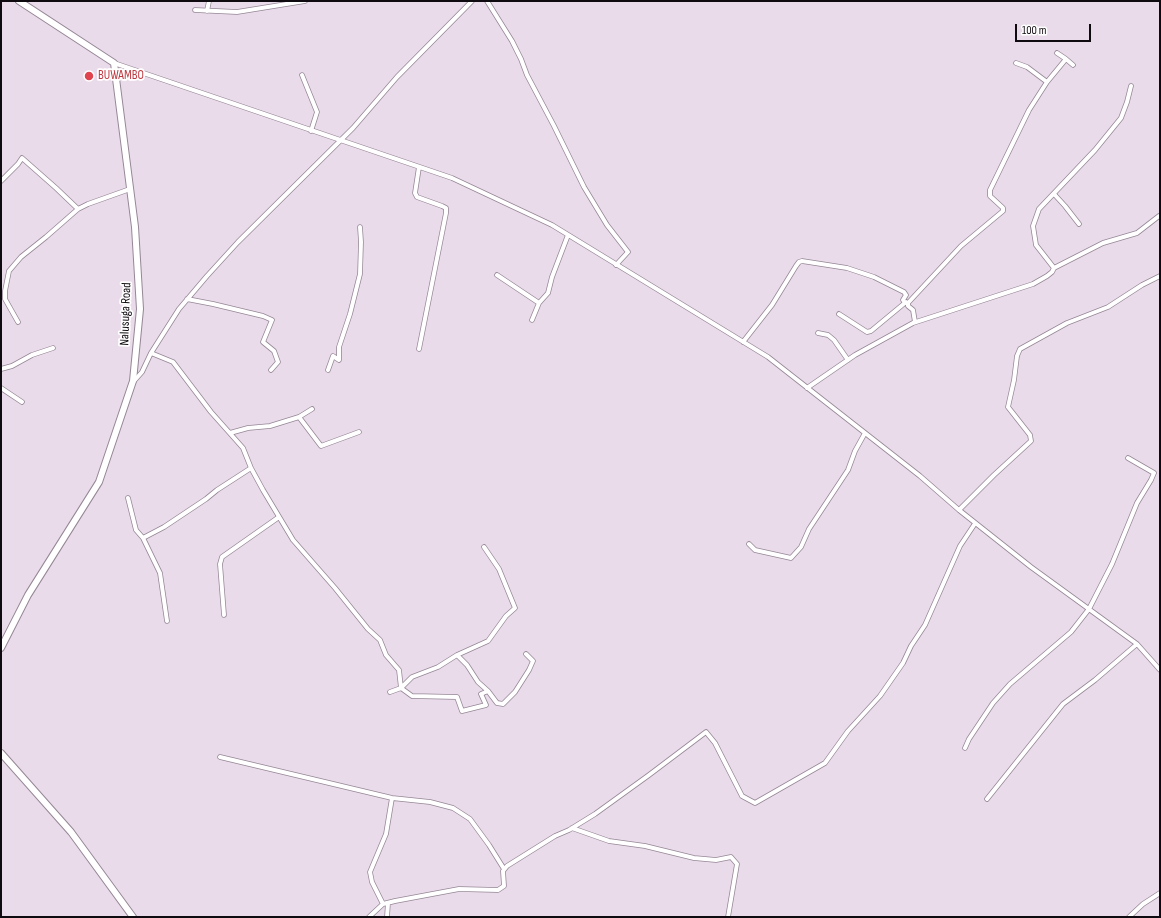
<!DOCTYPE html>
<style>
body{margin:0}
#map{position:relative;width:1161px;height:918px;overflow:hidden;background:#eadbeb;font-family:"Sofia Sans Condensed",sans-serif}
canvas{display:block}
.frame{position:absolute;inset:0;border:2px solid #0f0a10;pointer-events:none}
.scale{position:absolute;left:1015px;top:24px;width:76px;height:18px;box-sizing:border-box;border:2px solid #0f0a10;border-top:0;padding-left:5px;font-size:12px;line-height:14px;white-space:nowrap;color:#0f0a10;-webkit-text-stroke:3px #fff;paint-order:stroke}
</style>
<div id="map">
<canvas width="1161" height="918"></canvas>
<div class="frame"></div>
<div class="scale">100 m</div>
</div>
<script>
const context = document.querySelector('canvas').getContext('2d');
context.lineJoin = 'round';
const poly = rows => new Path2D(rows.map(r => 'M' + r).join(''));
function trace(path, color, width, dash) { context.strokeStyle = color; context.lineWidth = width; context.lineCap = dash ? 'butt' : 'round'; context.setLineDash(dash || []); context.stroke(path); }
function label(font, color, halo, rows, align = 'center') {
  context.font = font + ' "Sofia Sans Condensed",sans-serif'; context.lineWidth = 3.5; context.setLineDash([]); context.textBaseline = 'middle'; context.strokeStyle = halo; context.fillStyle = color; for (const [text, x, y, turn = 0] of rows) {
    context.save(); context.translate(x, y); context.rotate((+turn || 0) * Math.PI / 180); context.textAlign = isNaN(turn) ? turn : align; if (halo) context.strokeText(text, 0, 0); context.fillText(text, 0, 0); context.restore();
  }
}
const street = poly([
 [487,1,512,41,521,59,527,75,554,126,584,187,607,225,628,252,616,265],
 [195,10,237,12,305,1],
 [207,11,209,1],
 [1057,53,1066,59],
 [114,63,452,178,552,225,768,357,920,476,959,510,1031,567,1137,644,1160,670],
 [1016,63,1027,67,1047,82],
 [302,75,317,112,311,131],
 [1,181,18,164,22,158,56,188,78,209],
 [1054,194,1065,206,1079,224],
 [1054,268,1036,245,1033,226,1039,209,1095,150,1121,118,1127,102,1131,86],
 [497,275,539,303],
 [187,299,213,304,263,316,272,320,263,342,274,351,278,362,271,370],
 [839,314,867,332,871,331,906,302],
 [532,320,539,303,548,293,552,277,568,235],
 [18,322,5,299,5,291,9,271,21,257,46,237,78,209,88,204,130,189],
 [915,322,913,310,908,306,908,303,961,246,1003,211,1003,208,990,196,990,190,1029,110,1047,82,1066,59,1073,65],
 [818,333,828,335,834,340,848,360],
 [743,342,772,305,796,266,799,262,802,261,847,268,874,277,904,292,906,295,903,300,905,303],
 [419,349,446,213,446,208,442,206,417,197,415,193,419,167],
 [151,353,173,362,211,412,243,448,251,468,263,490,293,540,335,588,368,629,380,640,386,655,399,670,401,688,390,692],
 [1,369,12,366,32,355,53,348],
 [328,370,333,356,339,360,339,347,350,314,360,274,361,242,360,227],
 [134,381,142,372,151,353,179,309,207,276,238,242,353,128,397,77,472,1],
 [1,388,22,402],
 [807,388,855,355,913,323,1033,284,1047,276,1052,272,1054,268,1103,243,1137,233,1159,216],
 [299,417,321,446,359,432],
 [230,433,248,428,270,426,299,417,312,409],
 [128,498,136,530,143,538,164,527,206,499,217,490,251,468],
 [959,510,994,475,1031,441,1030,435,1008,407,1014,380,1017,356,1020,349,1067,323,1108,307,1142,285,1160,276],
 [143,538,160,573,167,621],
 [749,544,755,550,791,558,801,547,809,529,848,470,855,451,865,433],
 [224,615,220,564,222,557,279,517],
 [457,655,488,641,506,616,515,608,499,569,484,547],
 [488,691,478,682,467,665,457,655,438,667,412,677,401,688,412,696,457,697,462,711,486,705,481,694,488,691,497,703,503,704,515,692,529,670,533,661,526,654],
 [965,748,969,739,993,703,1010,684,1071,632,1089,609,1112,564,1137,503,1151,480,1154,473,1128,458],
 [220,757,392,798,430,802,453,808,470,819,489,845,504,869],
 [987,799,1063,704,1095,680,1137,644],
 [572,828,609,841,645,846,694,858,716,860,731,857,737,864,728,917],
 [383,904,372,882,370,872,386,834,392,798],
 [369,917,383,904,395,901,459,889,498,890,504,886,503,871,507,866,555,836,569,830,595,814,649,775,706,732,715,743,742,796,755,803,825,763,848,731,880,696,903,663,911,646,925,625,960,546,974,525],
 [387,917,388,903],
 [1129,917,1143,904,1160,893]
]);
const secondary = poly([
 [1,648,28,595,99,482,133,381,140,309,135,227,114,63,19,1],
 [1,753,71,832,133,917]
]);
trace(street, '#958795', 5.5);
trace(secondary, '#958795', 8);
trace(street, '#fff', 4);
trace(secondary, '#fff', 6);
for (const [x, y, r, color] of [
 [89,76,5,"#e0444e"]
]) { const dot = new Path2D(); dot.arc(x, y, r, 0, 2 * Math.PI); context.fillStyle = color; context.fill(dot); trace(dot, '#fff', 1.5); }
label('13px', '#be3a42', '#fff', [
 ["BUWAMBO",98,76]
], 'left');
label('13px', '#0f0a10', '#fff', [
 ["Nalusuga Road",126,314,-88]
]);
</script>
